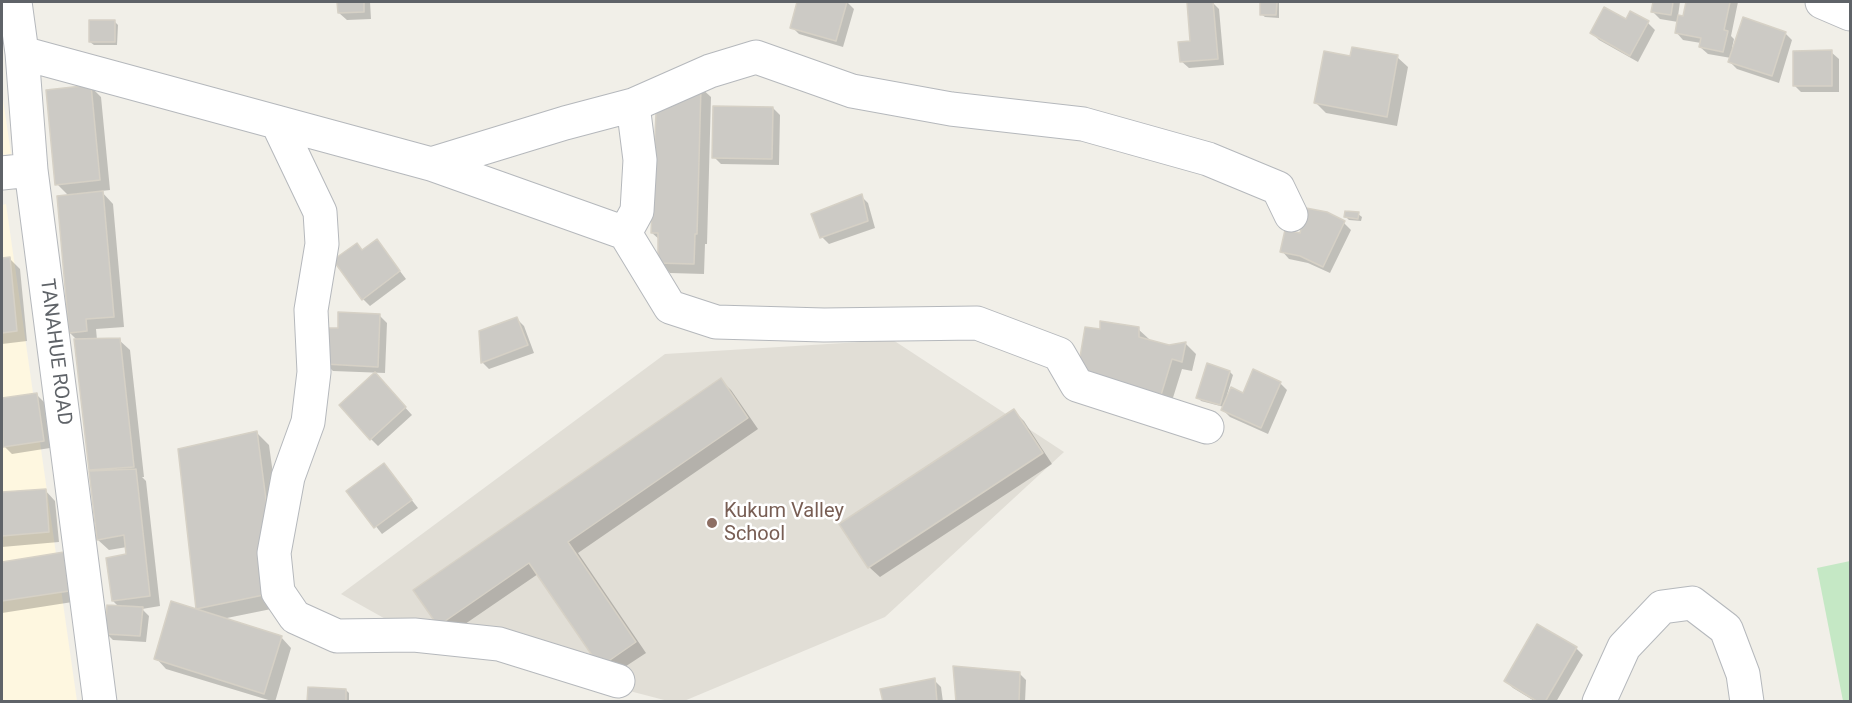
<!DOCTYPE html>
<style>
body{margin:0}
#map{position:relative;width:1852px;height:703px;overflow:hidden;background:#f1efe8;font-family:Roboto,sans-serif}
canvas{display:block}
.frame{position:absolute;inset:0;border:3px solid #5f6368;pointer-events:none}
</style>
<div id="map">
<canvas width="1852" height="703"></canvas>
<div class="frame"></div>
</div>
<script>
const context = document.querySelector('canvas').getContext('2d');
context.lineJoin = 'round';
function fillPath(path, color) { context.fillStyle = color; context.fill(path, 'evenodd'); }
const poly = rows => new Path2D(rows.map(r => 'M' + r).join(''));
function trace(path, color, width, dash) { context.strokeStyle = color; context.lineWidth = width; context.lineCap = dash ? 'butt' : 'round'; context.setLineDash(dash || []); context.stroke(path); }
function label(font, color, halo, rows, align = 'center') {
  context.font = font + ' Roboto,sans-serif'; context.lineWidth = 5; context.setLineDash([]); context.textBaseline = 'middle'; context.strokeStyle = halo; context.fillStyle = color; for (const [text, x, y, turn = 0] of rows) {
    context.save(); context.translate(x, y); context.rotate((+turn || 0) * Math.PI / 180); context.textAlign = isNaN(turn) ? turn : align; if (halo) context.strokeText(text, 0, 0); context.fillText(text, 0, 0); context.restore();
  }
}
fillPath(poly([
 [2,92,11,154,2,155],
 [6,204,77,701,2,701,2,205]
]), '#fef7e0');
fillPath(poly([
 [893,340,1064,452,885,617,684,701,668,701,414,635,341,594,665,354]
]), '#e1ded6');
fillPath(poly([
 [1850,561,1850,701,1843,701,1817,568]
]), '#c5e8c5');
fillPath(poly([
 [339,2,370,2,371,19,347,20,339,13],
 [799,2,847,2,854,9,843,47,799,34,792,27],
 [1212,2,1219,9,1224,65,1189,68,1181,61,1192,42,1188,4],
 [1261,2,1279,2,1279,18,1265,17,1261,14],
 [1654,2,1680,2,1678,16,1684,18,1687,2,1738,2,1731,36,1734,39,1732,48,1785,33,1792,40,1779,83,1737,69,1730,62,1731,58,1708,54,1700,47,1701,43,1683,40,1676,32,1678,22,1660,19,1653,12],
 [1631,13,1648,23,1655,30,1638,62,1599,40,1592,33,1627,21],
 [114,21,118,25,117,45,94,45,90,42],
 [1831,52,1839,59,1839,92,1801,92,1794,85],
 [1397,57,1408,67,1397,126,1326,113,1316,103,1352,58],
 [90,86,101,97,110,190,101,191,113,204,124,327,96,329,97,340,119,340,130,350,144,477,142,477,146,481,160,606,142,609,149,616,146,642,113,640,106,633,120,608,113,601,128,555,127,547,109,550,98,540,76,341,78,341,70,333,69,196,57,184],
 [700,87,711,97,707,244,705,244,704,274,670,273,659,262,660,240,652,233],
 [773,108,780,115,779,165,721,164,714,157],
 [861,196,868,203,875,228,829,244,822,237],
 [1358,214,1362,217,1361,221,1349,220,1346,217],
 [1344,223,1351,230,1330,273,1308,263,1289,259,1282,251,1301,235],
 [377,241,406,279,370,306,363,299,363,251],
 [10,259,20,269,27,341,2,344,2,260],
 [380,316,387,323,385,373,333,371,326,364,339,330],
 [517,319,524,326,534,353,489,369,482,362],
 [1138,329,1149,339,1149,341,1169,347,1186,344,1196,354,1192,371,1182,369,1171,404,1090,379],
 [1230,372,1233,375,1227,395,1229,396,1244,395,1280,383,1287,390,1268,434,1230,417,1223,410,1224,407,1201,401,1198,397],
 [720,380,731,390,758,429,578,553,646,653,611,676,538,574,449,635,439,625],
 [382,382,412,415,378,446,371,439],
 [37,395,44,402,50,448,12,454,5,447,2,425,2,400],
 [1014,411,1024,421,1052,464,880,577,869,567],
 [256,432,269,445,291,605,222,619,281,637,291,648,275,702,166,669,156,658,197,611,180,450],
 [384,465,418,508,382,534,348,491],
 [45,490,55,501,59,542,2,547,2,494],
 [63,554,79,601,2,613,2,563],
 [1576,648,1583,655,1556,702,1536,702,1513,688,1506,681],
 [1019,673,1026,680,1025,702,958,702],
 [934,680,941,687,943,702,885,702],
 [346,690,349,693,349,702,309,702]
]), '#0003');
const building = poly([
 [337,2,364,2,364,12,338,13,337,2],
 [797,2,847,2,836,41,790,28,797,2],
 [1187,2,1213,2,1218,59,1180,62,1178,42,1190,41,1187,2],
 [1260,2,1277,2,1276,15,1260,15,1260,2],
 [1653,2,1673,2,1671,15,1651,12,1653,2],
 [1686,2,1730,2,1724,30,1728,31,1723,52,1699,47,1701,38,1675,33,1678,15,1683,16,1686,2],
 [1604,7,1626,19,1630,11,1649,21,1630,56,1590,33,1604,7],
 [1743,17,1786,32,1772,76,1728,62,1743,17],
 [89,20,115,20,115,42,89,42,89,20],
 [1352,47,1398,55,1387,117,1314,103,1324,51,1350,56,1352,47],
 [1832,50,1832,86,1793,86,1793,51,1832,50],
 [91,85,100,180,55,185,46,90,91,85],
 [701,85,697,234,695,234,694,264,658,263,658,233,651,233,657,88,701,85],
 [713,106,773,107,772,159,712,158,713,106],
 [103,191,114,317,86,319,87,331,69,333,57,196,103,191],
 [862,194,868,221,820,238,811,214,862,194],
 [1306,208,1327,212,1345,221,1323,267,1300,256,1280,252,1285,230,1300,233,1306,208],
 [1345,211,1359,212,1358,219,1344,217,1345,211],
 [377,239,400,271,362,300,333,260,357,243,362,250,377,239],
 [10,257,17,331,2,333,2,258,10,257],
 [338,312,380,314,378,367,325,364,326,328,338,328,338,312],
 [517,317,528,345,481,363,479,331,517,317],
 [1100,321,1139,327,1139,337,1169,345,1186,342,1182,362,1172,359,1161,395,1078,369,1085,327,1100,329,1100,321],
 [120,338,134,467,89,470,74,339,120,338],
 [1207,363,1230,371,1220,405,1196,398,1207,363],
 [1253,369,1281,382,1261,428,1221,410,1231,387,1243,393,1253,369],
 [375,372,406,407,370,440,339,405,375,372],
 [721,378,748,418,568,542,636,642,600,667,529,563,438,626,413,590,721,378],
 [37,393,44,441,3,447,2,398,37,393],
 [1014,409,1043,453,868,568,839,524,1014,409],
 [257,431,278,592,196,609,178,449,257,431],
 [384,463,412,500,374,528,346,491,384,463],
 [136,469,150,596,112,601,106,558,126,554,124,535,97,540,89,471,136,469],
 [46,489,49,532,2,536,2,492,46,489],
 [64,552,69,591,2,601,2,562,64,552],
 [171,601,282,636,264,694,154,659,171,601],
 [107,605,143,607,140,636,105,634,107,605],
 [1537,624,1577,647,1545,702,1538,702,1504,681,1537,624],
 [953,666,1020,672,1019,702,956,702,953,666],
 [935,678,937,702,883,702,880,689,935,678],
 [308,687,346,689,346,702,307,702,308,687]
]);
fillPath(building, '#cccac5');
trace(building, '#d6d1c6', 1.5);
const street = poly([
 [15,2,22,53,31,170,100,702],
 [1822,2,1850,14],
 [22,53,431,164,625,233,670,307,716,322,824,325,977,323,1059,354,1077,385,1207,427],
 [277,122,320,212,322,244,311,310,314,372,308,422,288,477,274,553,278,592,295,617,337,636,414,635,499,644,618,681],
 [431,164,565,123,633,105,710,71,756,57,852,91,951,109,1083,124,1208,159,1278,188,1291,215],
 [2,173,31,170],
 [625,233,637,211,640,160,633,105],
 [1599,702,1624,647,1662,607,1692,603,1726,629,1743,674,1747,702]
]);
trace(street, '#b5b8bc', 35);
trace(street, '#fff', 33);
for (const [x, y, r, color] of [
 [712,523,6,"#8d6e63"]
]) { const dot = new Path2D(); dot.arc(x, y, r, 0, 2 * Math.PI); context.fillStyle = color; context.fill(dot); trace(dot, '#fff', 2); }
label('20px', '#5f6368', '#fff', [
 ["TANAHUE ROAD",55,352,83]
]);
label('20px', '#785e54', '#fff', [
 ["Kukum Valley",724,512],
 ["School",724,535]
], 'left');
</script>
